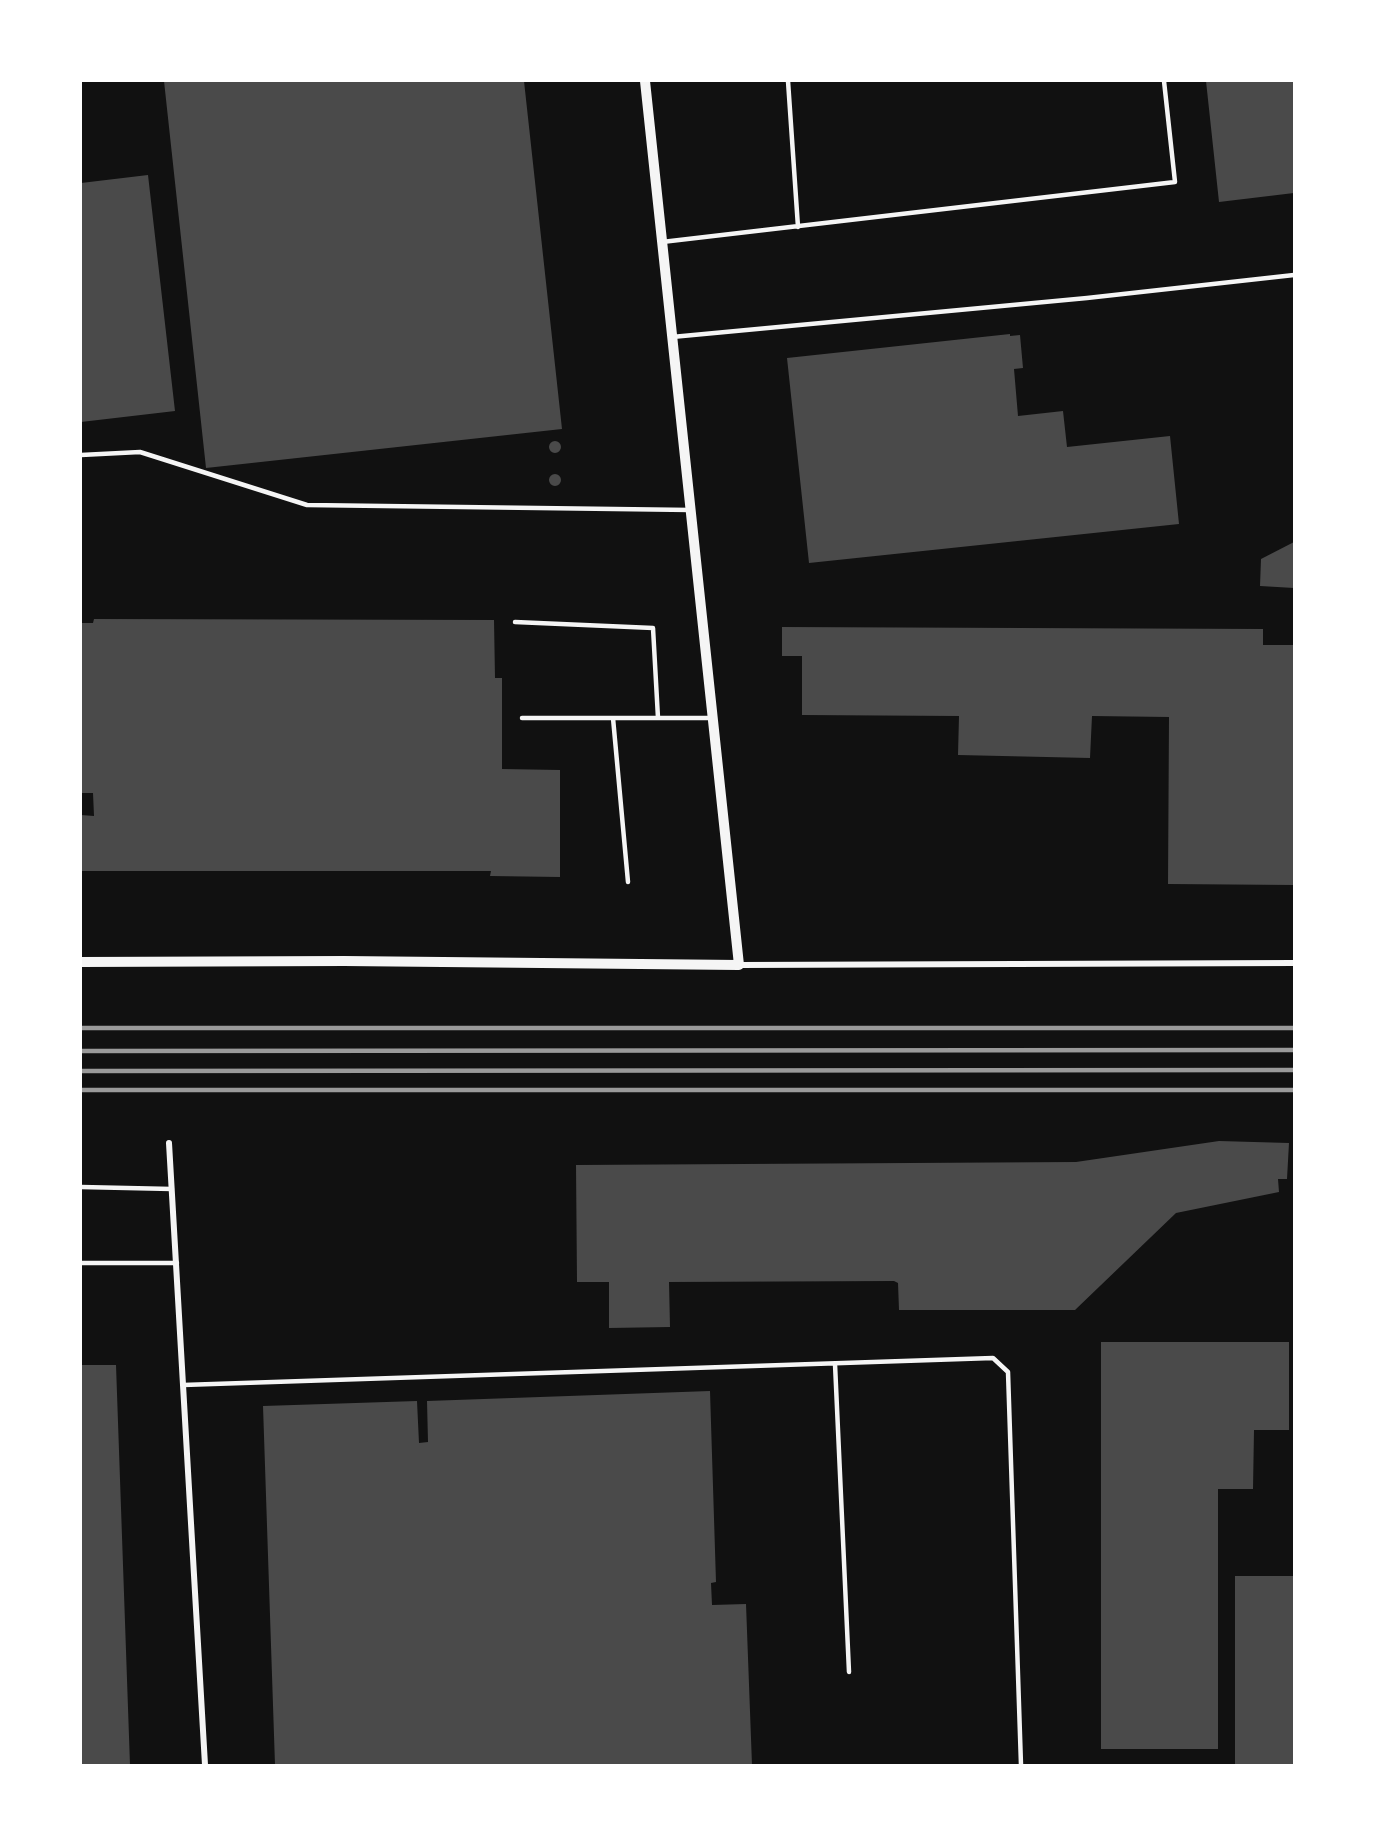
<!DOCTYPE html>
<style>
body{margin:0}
#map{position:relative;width:1375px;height:1846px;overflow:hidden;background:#111;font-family:Literata,serif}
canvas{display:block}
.frame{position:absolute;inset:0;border:82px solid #fff;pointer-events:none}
</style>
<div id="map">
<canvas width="1375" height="1846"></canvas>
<div class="frame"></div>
</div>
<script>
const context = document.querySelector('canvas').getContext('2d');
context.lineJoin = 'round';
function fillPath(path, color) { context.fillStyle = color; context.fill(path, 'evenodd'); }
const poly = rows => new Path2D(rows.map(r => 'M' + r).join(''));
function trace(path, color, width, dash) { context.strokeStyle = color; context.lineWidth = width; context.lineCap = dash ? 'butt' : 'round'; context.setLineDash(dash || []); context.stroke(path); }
fillPath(poly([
 [164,81,524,81,562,429,206,468],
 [1206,81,1294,81,1294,193,1219,202],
 [148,175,175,411,81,422,81,183],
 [1010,334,1010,336,1020,335,1023,368,1014,369,1018,416,1063,411,1067,447,1170,436,1179,524,809,563,787,358],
 '549 447a6 6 0 1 1 12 0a6 6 0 1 1-12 0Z',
 '549 480a6 6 0 1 1 12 0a6 6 0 1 1-12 0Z',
 [1294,542,1294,588,1260,586,1261,559],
 [94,619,494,620,495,678,502,678,502,769,560,770,560,877,490,876,491,871,81,871,81,815,94,816,93,793,81,793,81,623,93,623],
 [782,627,1263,629,1263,645,1294,645,1294,885,1168,884,1169,717,1092,716,1090,758,958,755,959,716,802,715,802,656,782,656],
 [1219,1141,1289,1143,1287,1179,1278,1179,1279,1192,1176,1213,1075,1310,899,1310,898,1283,894,1281,669,1282,670,1327,609,1328,609,1282,577,1282,576,1165,1076,1162],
 [1101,1342,1289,1342,1289,1430,1254,1430,1253,1489,1218,1489,1218,1749,1101,1749],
 [81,1365,116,1365,130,1765,81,1765],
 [710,1391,716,1582,711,1583,712,1605,746,1604,752,1765,275,1765,263,1406,417,1401,419,1443,428,1442,427,1401],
 [1235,1576,1294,1576,1294,1765,1235,1765]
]), '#4a4a4a');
trace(poly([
 [788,81,798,227],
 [662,242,1175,182,1164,81],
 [672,337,1087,298,1294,275],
 [81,455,140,452,307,505,691,510],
 [515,622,653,628,658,718],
 [522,718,713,718],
 [613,718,628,882],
 [81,1187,172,1189],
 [81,1263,177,1263],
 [835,1364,849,1672],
 [183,1385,993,1358,1008,1372,1021,1765]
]), '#f5f5f5', 4.5);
trace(poly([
 [739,965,1294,963],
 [169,1143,205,1765]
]), '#f5f5f5', 6);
trace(poly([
 [81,962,344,961,739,965,645,81]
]), '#f5f5f5', 10);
trace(poly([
 [81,1028,1294,1028],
 [81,1051,1294,1050],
 [81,1071,1294,1070],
 [81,1090,1294,1090]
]), '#9a9a9a', 4.5);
</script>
